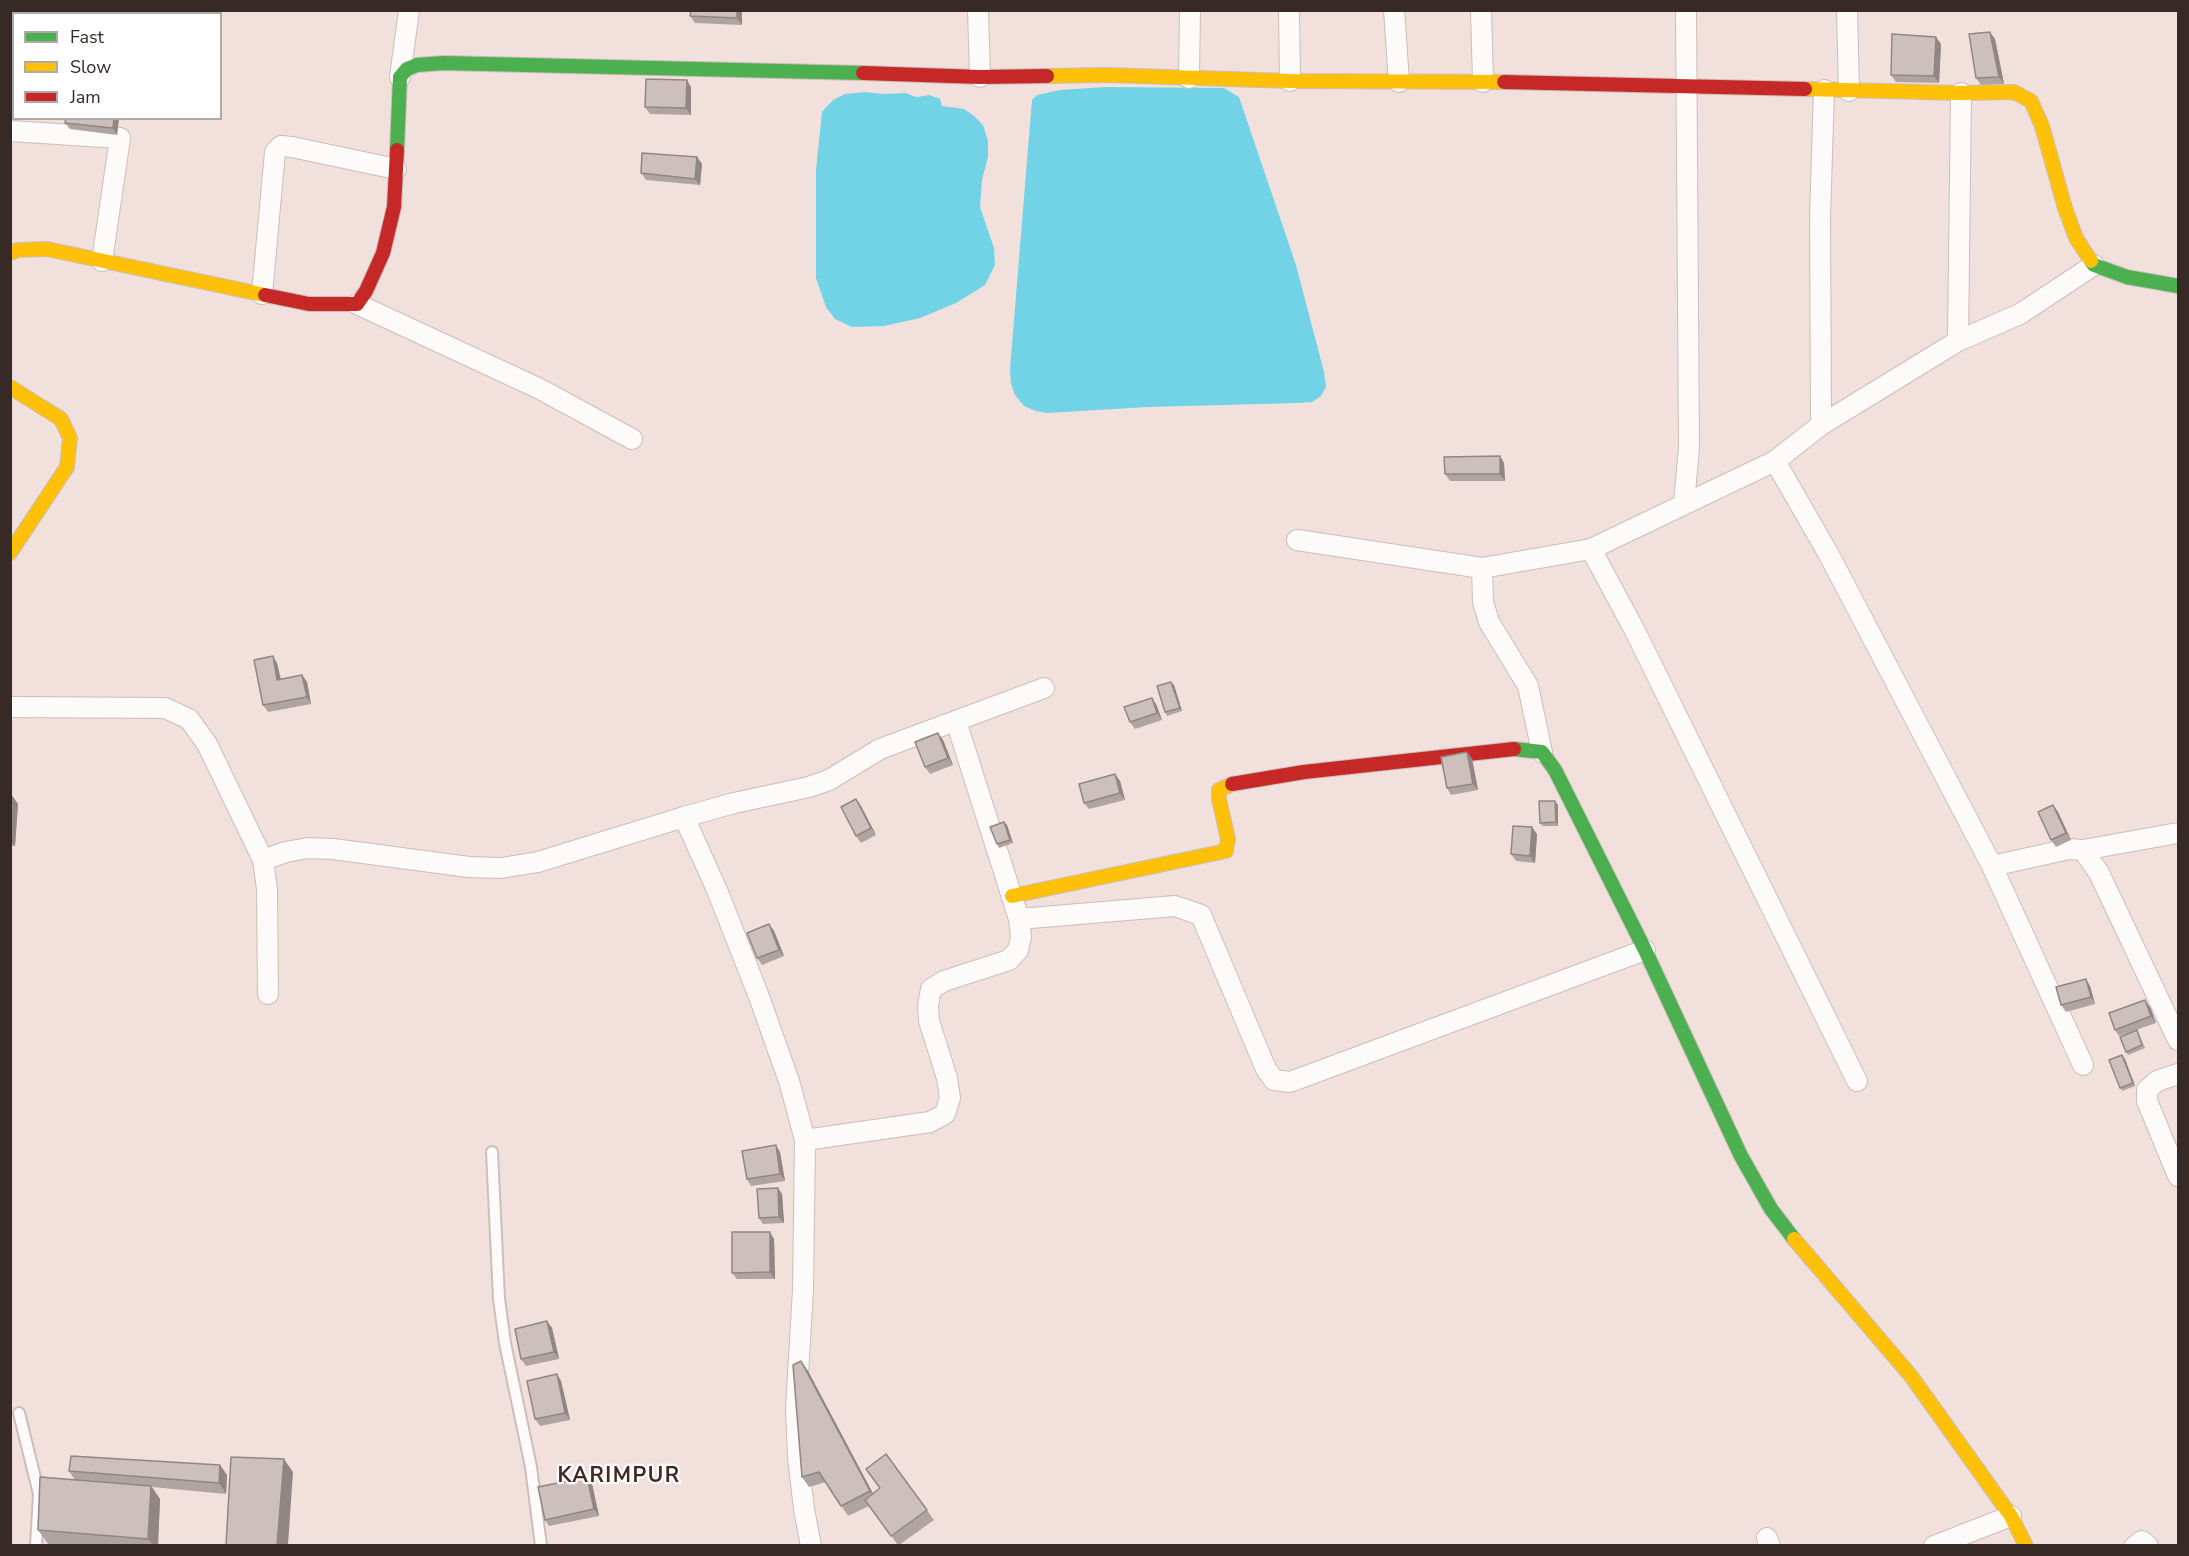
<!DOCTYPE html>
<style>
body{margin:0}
#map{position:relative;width:2189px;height:1556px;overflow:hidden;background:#f2e0dc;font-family:"Nunito Sans",sans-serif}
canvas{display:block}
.frame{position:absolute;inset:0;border:12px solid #362926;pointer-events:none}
.legend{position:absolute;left:12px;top:12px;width:210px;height:108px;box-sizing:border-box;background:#fff;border:2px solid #afa9a8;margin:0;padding:8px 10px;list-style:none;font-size:18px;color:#362926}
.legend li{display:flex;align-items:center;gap:12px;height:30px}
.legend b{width:30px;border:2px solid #afa9a8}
</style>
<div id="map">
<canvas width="2189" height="1556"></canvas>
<div class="frame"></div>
<ul class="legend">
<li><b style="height:8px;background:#4caf50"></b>Fast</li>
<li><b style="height:8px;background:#ffc107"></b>Slow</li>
<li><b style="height:8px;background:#c62828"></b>Jam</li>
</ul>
</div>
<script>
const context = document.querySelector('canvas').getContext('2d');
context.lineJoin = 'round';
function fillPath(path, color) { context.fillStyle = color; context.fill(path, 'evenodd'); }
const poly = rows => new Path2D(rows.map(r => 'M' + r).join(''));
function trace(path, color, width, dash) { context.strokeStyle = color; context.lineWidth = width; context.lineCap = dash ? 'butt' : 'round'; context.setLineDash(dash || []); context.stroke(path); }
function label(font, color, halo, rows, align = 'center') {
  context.font = font + ' "Nunito Sans",sans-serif'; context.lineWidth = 4.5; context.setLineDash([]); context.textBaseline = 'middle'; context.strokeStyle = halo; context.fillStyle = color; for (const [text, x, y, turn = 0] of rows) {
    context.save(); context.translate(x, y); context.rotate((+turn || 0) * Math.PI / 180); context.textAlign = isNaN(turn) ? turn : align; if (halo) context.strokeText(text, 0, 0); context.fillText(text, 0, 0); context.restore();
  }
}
fillPath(poly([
 [1105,87,1224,88,1239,97,1296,265,1324,372,1326,387,1321,396,1312,402,1298,403,1148,407,1047,413,1036,411,1024,406,1015,395,1011,384,1010,369,1032,100,1037,95,1060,90],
 [865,92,883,94,905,93,917,97,929,95,940,99,942,106,964,109,974,116,983,125,988,141,988,157,982,180,980,207,994,248,995,265,985,285,956,303,920,318,884,326,852,327,835,319,826,307,816,278,816,170,822,112,833,100,845,94]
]), '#73d3e6');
const lane = poly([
 [492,1152,499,1299,505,1343,531,1467,541,1546],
 [19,1413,39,1494,36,1546]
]);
const street = poly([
 [978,10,980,77],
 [1289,10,1290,81],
 [1394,10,1399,82],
 [1481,10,1483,82],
 [1847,10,1849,91],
 [400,77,409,10],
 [1189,78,1190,10],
 [10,131,120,138,102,261],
 [262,294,275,152,281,146,292,147,396,169],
 [357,304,540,389,632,439],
 [1958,341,1961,93],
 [1821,425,1820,217,1824,90],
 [1775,461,1828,553,1992,866,2083,1065],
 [1684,503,1689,448,1686,10],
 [1297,540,1482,568,1591,549,1775,461,1821,425,1958,341,2020,314,2094,265],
 [1591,549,1635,631,1857,1081],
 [1482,568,1483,602,1489,622,1528,686,1542,752],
 [10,707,165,708,189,719,207,744,263,860,267,889,268,994],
 [684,817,717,890,758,994,789,1081,805,1140,803,1290,796,1408,798,1457,804,1509,811,1546],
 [2083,850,2178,833],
 [263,860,286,852,308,848,333,849,469,867,501,868,538,862,684,817,734,803,809,787,829,780,880,749,1044,688],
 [1992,866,2069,849,2083,850,2099,873,2178,1040],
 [1019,919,1175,906,1201,915,1266,1069,1274,1080,1290,1082,1645,950],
 [2178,1074,2157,1081,2147,1090,2147,1101,2178,1176],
 [805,1140,930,1122,945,1114,950,1098,947,1078,929,1021,928,1006,931,989,944,981,1009,960,1018,950,1021,937,1019,919,956,721],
 [1767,1538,1770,1546],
 [1934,1546,2011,1516],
 [2135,1546,2142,1541,2148,1546]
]);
const fast = poly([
 [397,150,400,77,407,69,417,65,443,63,863,73],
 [2091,261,2094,265,2127,277,2178,286],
 [1514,749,1542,752,1555,770,1645,950,1741,1156,1771,1209,1794,1239]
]);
const slow = poly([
 [1047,76,1107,75,1290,81,1504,82],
 [1805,89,1961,93,2014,92,2031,101,2042,126,2065,208,2076,238,2091,261],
 [10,253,18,250,47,249,265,295],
 [10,387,61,419,70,438,67,467,10,553],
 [1012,896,1226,851,1228,839,1219,799,1219,790,1232,784],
 [1794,1239,1911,1376,2011,1516,2026,1546]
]);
const jam = poly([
 [863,73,980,77,1047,76],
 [1504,82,1805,89],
 [265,295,309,304,357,304,366,291,383,253,394,207,397,150],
 [1232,784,1304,772,1514,749]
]);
trace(lane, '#ccbeba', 14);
trace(street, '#ccbeba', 22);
trace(fast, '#ccbeba', 16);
trace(slow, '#ccbeba', 16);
trace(jam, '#ccbeba', 16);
trace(lane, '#fdfafa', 10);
trace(street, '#fdfafa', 20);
trace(fast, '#4caf50', 14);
trace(slow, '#ffc107', 14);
trace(jam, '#c62828', 14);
fillPath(poly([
 [691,10,742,10,742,25,695,23,690,16],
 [1995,39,2004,84,1981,85,1976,78],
 [1941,44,1939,83,1896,82,1891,75],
 [691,87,691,115,650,114,645,107],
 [119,118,117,135,70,129,65,123],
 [697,157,702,164,700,185,646,180,641,173],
 [1500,456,1504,463,1505,481,1450,481,1445,474],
 [277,663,281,679,302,675,307,682,311,704,268,712,263,705],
 [1174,685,1182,711,1167,716,1165,712],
 [1156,704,1162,720,1135,729,1130,722],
 [938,733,943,740,953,765,930,774,925,767],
 [1467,752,1472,759,1478,790,1451,795,1447,788],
 [1115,774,1120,781,1125,800,1089,809,1084,803],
 [10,794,18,804,15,846,10,846],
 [856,799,861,806,876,835,861,843,856,836],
 [1558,805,1558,826,1543,826,1540,823],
 [2058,812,2071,840,2056,847,2051,840],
 [1004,822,1007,825,1013,843,999,848,997,844],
 [1537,834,1535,863,1516,861,1511,854],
 [769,924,774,931,784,956,762,965,757,958],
 [2090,986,2095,1004,2066,1012,2061,1005],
 [2150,1007,2156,1023,2119,1036,2115,1030],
 [2139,1034,2145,1048,2128,1055,2126,1052],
 [2125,1059,2135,1086,2122,1091,2120,1088],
 [780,1152,785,1181,751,1186,747,1179],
 [778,1188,782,1194,784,1223,763,1224,759,1218],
 [774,1239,775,1279,737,1279,732,1273],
 [547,1321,552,1328,559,1359,526,1366,521,1359],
 [801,1361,808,1371,873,1494,880,1488,886,1454,934,1520,899,1545,898,1545,869,1506,848,1516,826,1482,809,1487,802,1477],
 [557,1374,561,1381,570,1420,540,1426,535,1419],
 [220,1465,227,1475,226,1494,152,1487,160,1499,158,1545,69,1545,48,1544,38,1530,75,1480,69,1471],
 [587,1477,592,1484,599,1516,549,1526,545,1520]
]), '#b0a4a2');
fillPath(poly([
 [737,10,742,10,742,25,737,18],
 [1990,32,1995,39,2004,84,1999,77],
 [1936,37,1941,44,1939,83,1934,76],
 [687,80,691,87,691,115,686,108],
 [114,118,119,118,117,135,113,128],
 [697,157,702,164,700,185,695,179],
 [1500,456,1504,463,1505,481,1500,474],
 [273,656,277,663,282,687,277,680],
 [302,675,307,682,311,704,307,697],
 [1171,682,1174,685,1182,711,1180,708],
 [1152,698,1156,704,1162,720,1157,713],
 [938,733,943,740,953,765,948,758],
 [1467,752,1472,759,1478,790,1473,784],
 [1115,774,1120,781,1125,800,1120,793],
 [11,794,18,804,15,846,10,840],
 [856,799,861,806,876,835,871,828],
 [1555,801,1558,805,1558,826,1556,822],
 [2053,805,2058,812,2071,840,2066,833],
 [1004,822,1007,825,1013,843,1010,840],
 [1532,827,1537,834,1535,863,1530,856],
 [769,924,774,931,784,956,779,950],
 [2086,979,2090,986,2095,1004,2091,997],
 [2145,1000,2150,1007,2156,1023,2151,1016],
 [2122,1055,2125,1059,2135,1086,2133,1083],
 [776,1145,780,1152,785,1181,780,1174],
 [778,1188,782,1194,784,1223,779,1217],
 [770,1232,774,1239,775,1279,770,1272],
 [547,1321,552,1328,559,1359,554,1352],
 [801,1361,808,1371,877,1501,870,1491],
 [557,1374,561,1381,570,1420,565,1413],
 [284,1459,293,1472,288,1545,277,1545],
 [220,1465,227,1475,226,1494,219,1483],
 [587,1477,592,1484,599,1516,594,1509],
 [151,1486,160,1499,158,1545,153,1545,148,1539]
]), '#908684');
const building = poly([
 [691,10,737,10,737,18,690,16,691,10],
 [1990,32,1999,77,1976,78,1969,34,1990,32],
 [1892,34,1936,37,1934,76,1891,75,1892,34],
 [646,79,687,80,686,108,645,107,646,79],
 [66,118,114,118,113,128,65,123,66,118],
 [642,153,697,157,695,179,641,173,642,153],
 [1500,456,1500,474,1445,474,1444,457,1500,456],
 [273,656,277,680,302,675,307,697,263,705,254,660,273,656],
 [1171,682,1180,708,1165,712,1157,686,1171,682],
 [1152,698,1157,713,1130,722,1124,707,1152,698],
 [938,733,948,758,925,767,915,742,938,733],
 [1467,752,1473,784,1447,788,1441,757,1467,752],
 [1115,774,1120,793,1084,803,1079,784,1115,774],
 [856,799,871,828,856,836,841,807,856,799],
 [1539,801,1555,801,1556,822,1540,823,1539,801],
 [2053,805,2066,833,2051,840,2038,812,2053,805],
 [1004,822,1010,840,997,844,990,827,1004,822],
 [1513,826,1532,827,1530,856,1511,854,1513,826],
 [769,924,779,950,757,958,747,933,769,924],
 [2086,979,2091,997,2061,1005,2056,987,2086,979],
 [2145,1000,2151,1016,2115,1030,2109,1013,2145,1000],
 [2137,1030,2142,1045,2126,1052,2120,1037,2137,1030],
 [2122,1055,2133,1083,2120,1088,2109,1060,2122,1055],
 [776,1145,780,1174,747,1179,742,1151,776,1145],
 [778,1188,779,1217,759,1218,757,1189,778,1188],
 [732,1232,770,1232,770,1272,732,1273,732,1232],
 [547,1321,554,1352,521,1359,515,1329,547,1321],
 [801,1361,870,1491,841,1506,819,1472,802,1477,793,1365,801,1361],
 [557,1374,565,1413,535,1419,527,1381,557,1374],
 [886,1454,927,1510,891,1536,865,1500,880,1488,866,1469,886,1454],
 [71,1456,220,1465,219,1483,69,1471,71,1456],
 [231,1457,284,1459,277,1545,226,1545,231,1457],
 [40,1477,151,1486,148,1539,38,1530,40,1477],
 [587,1477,594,1509,545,1520,538,1487,587,1477]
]);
fillPath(building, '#cdbfbc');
trace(building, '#908684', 1.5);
context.letterSpacing = '1.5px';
label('bold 21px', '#422823', '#fff', [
 ["KARIMPUR",619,1477]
]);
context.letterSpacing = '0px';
</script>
